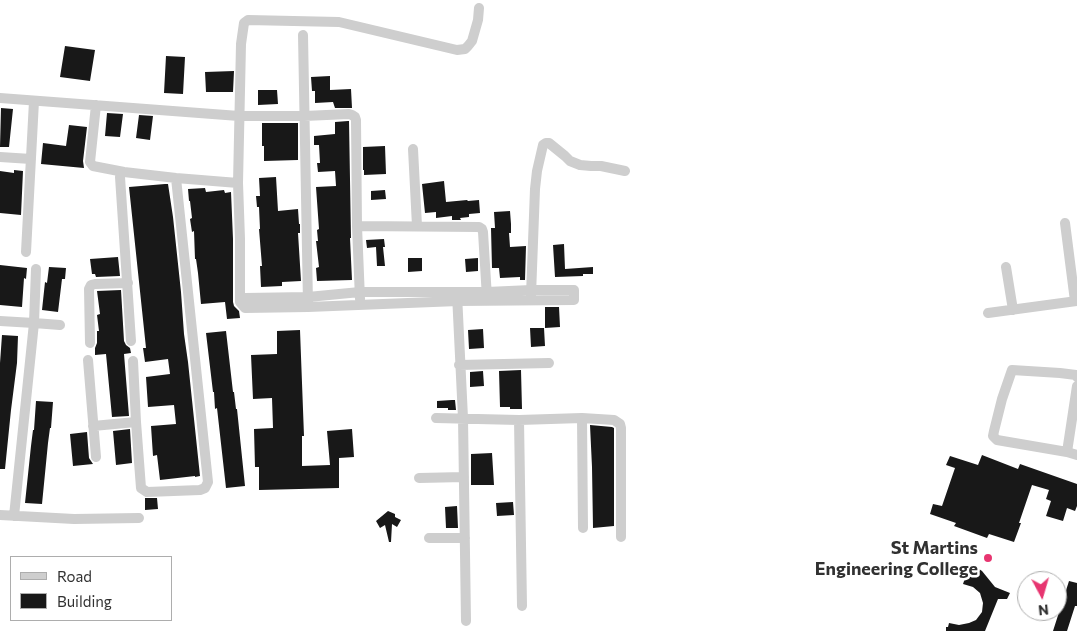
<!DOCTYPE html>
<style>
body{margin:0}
#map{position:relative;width:1077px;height:631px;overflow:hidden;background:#fff;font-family:Commissioner,sans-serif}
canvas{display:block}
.legend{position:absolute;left:10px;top:556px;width:162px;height:65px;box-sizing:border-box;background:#fff;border:1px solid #adadad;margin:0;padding:6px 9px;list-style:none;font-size:15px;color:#313131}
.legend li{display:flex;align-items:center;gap:10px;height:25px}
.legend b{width:25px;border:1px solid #adadad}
.north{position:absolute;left:1017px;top:571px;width:50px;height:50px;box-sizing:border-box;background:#fff;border:1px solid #adadad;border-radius:50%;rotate:174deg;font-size:14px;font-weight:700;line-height:20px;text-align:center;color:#313131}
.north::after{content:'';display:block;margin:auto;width:18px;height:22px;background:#e73570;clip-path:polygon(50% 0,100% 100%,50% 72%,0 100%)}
</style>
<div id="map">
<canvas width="1077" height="631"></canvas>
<ul class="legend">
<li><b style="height:6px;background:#cecece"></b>Road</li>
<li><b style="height:14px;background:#181818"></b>Building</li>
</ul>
<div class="north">N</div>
</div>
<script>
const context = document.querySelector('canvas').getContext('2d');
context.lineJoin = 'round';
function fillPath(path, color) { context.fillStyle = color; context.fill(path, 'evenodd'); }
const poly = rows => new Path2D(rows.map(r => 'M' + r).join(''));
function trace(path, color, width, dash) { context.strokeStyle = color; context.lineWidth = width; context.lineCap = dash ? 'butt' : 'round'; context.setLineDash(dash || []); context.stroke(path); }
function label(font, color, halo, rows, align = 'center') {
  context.font = font + ' Commissioner,sans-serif'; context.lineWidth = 5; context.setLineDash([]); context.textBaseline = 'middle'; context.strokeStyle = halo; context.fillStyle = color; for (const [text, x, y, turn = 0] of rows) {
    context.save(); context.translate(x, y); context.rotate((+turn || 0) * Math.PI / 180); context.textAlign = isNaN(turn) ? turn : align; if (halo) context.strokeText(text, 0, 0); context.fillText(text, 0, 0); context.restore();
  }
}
fillPath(poly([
 [65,46,95,50,90,81,60,77],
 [166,56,185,57,183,94,164,93],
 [234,71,233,92,206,92,205,72],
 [330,76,330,90,351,89,352,108,335,108,333,102,315,103,315,91,312,91,311,77],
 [258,90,277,90,278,104,258,105],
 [1,108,13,109,9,147,0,147],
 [107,113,123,114,120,137,105,136],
 [139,115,153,116,150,140,136,138],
 [348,121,349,121,351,238,350,238,352,280,317,281,316,268,319,267,316,241,318,241,317,230,319,229,316,187,336,186,335,171,318,172,317,163,320,163,319,145,314,145,314,136,335,134,335,122],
 [262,123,298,123,298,160,264,161,264,146,262,146],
 [69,125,87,127,83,161,84,168,41,164,43,143,66,146],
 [385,146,386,174,364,175,364,170,363,170,363,147],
 [14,170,23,171,21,215,0,213,0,171,14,173],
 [276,177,278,211,298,209,299,224,300,224,300,233,298,233,301,281,282,282,282,286,261,287,260,266,262,266,259,229,260,229,259,207,257,207,256,196,260,196,259,178],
 [444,181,446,202,467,200,468,201,479,200,480,213,469,214,469,217,460,218,461,220,452,220,452,216,436,218,436,212,425,213,422,184],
 [165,184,168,184,173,217,181,292,184,334,188,362,200,476,195,477,195,476,160,480,157,455,153,456,151,426,176,424,174,405,148,407,146,377,170,374,168,359,145,362,143,348,146,348,129,187],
 [205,188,206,192,224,190,225,193,231,192,233,239,233,302,234,306,239,311,240,318,227,319,225,302,201,304,198,273,196,259,195,259,194,231,192,232,190,219,192,218,190,201,189,201,188,189],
 [385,190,386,199,371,200,371,191],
 [510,211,511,224,511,233,509,233,510,247,526,246,525,280,520,280,520,277,500,278,499,268,492,268,491,228,495,228,494,212],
 [384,239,385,247,383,247,385,266,377,266,376,247,367,248,366,240],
 [564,244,565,269,593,267,593,274,583,274,583,276,555,277,553,245],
 [118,257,120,276,96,277,95,274,92,274,90,259],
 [408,258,422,258,422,271,408,272],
 [478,258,478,271,466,272,465,259],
 [0,265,27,268,26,279,24,278,22,307,0,305],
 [49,267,66,268,65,279,62,279,58,312,42,310,45,282,47,283],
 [121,290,124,341,126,345,130,348,131,353,124,354,129,416,112,417,106,354,95,355,95,348,97,343,97,331,99,331,97,315,100,314,97,291],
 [545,307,559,307,560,327,545,328],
 [530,328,544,328,545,346,531,347],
 [483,329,484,348,469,349,468,330],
 [300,330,304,436,302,436,302,466,330,465,327,431,352,429,354,457,339,458,339,488,259,490,259,467,255,467,254,429,273,428,272,398,253,399,251,355,277,354,277,331],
 [226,331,233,392,234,392,236,409,237,409,245,486,226,488,217,408,215,409,214,392,213,392,206,333],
 [2,335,18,336,17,363,11,410,5,469,0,469,0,363],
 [521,370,522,409,510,409,510,407,500,407,499,371],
 [483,371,484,386,470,387,470,372],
 [452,400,455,400,456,410,448,410,448,408,437,408,437,401],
 [36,401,53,402,51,428,50,428,48,443,42,504,25,503,31,446,33,430,34,430],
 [590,425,612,427,614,428,614,526,593,528,592,467],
 [130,429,132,463,116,465,113,431],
 [87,432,89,458,93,464,73,466,70,434],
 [492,453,494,485,471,485,471,454],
 [982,455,1018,469,1020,464,1077,484,1077,506,1075,511,1067,508,1063,521,1046,516,1051,501,1046,499,1049,490,1032,485,1019,523,1021,523,1014,542,989,534,987,538,954,526,956,523,930,514,933,504,942,506,955,468,946,465,950,456,978,465],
 [145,498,157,498,158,509,145,510],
 [513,502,514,515,497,516,496,503],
 [457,506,458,528,446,528,445,507],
 [388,511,395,514,395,517,401,520,397,527,392,524,391,542,389,542,385,525,380,528,376,521],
 [969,566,976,567,982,571,995,587,1010,593,1007,599,998,599,985,631,946,631,946,627,948,627,949,623,959,625,969,623,976,620,982,612,983,603,980,593,973,587,963,584],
 [1069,581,1077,583,1077,606,1075,606,1067,631,1053,631]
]), '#181818');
trace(poly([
 [303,35,308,304],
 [0,98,239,116,304,116,349,114,352,115,355,117,356,120,357,226,360,299],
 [96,105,90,162,93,166,124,172,176,178,238,183],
 [413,149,417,226],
 [0,157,31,159],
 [120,177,131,341],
 [1065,223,1075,301],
 [357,226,479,227,482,229,483,232,487,298],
 [26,252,34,101],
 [1006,267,1013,310],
 [36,269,34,323,60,325],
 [457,294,463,418,466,621],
 [531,295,535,189,537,171,543,145,546,143,549,143,565,156,570,161,580,165,591,166,601,166,625,171],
 [240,302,245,298,308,297,360,292,487,292,531,290,574,290,574,300,458,301,308,307,245,308,240,302,240,239,238,183,241,44,244,23,248,20,339,22,457,50,465,49,468,46,472,41,478,20,479,8],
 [988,313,1077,301],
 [0,321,34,323,14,516],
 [90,343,89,289,91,285,95,284,128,283],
 [88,360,96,457],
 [133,361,136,422,141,488,147,492,200,490,205,488,208,482,176,178],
 [459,365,549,363],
 [1077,377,1076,375,1060,373,1012,370,1002,399,994,431,993,436,997,440,1067,452,1077,455],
 [436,418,519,420,582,418],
 [519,420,522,606],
 [93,426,136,422],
 [1067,452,1077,386],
 [419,478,464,477],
 [0,515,74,519,139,518],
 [583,528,582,418,614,420,620,424,621,428,621,537],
 [429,538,465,538]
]), '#cecece', 10);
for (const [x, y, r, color] of [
 [988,558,5,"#e73570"]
]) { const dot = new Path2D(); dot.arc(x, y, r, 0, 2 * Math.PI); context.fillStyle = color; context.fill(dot); trace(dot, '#fff', 2); }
label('bold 18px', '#313131', '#fff', [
 ["St Martins",978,548],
 ["Engineering College",978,569]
], 'right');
</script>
